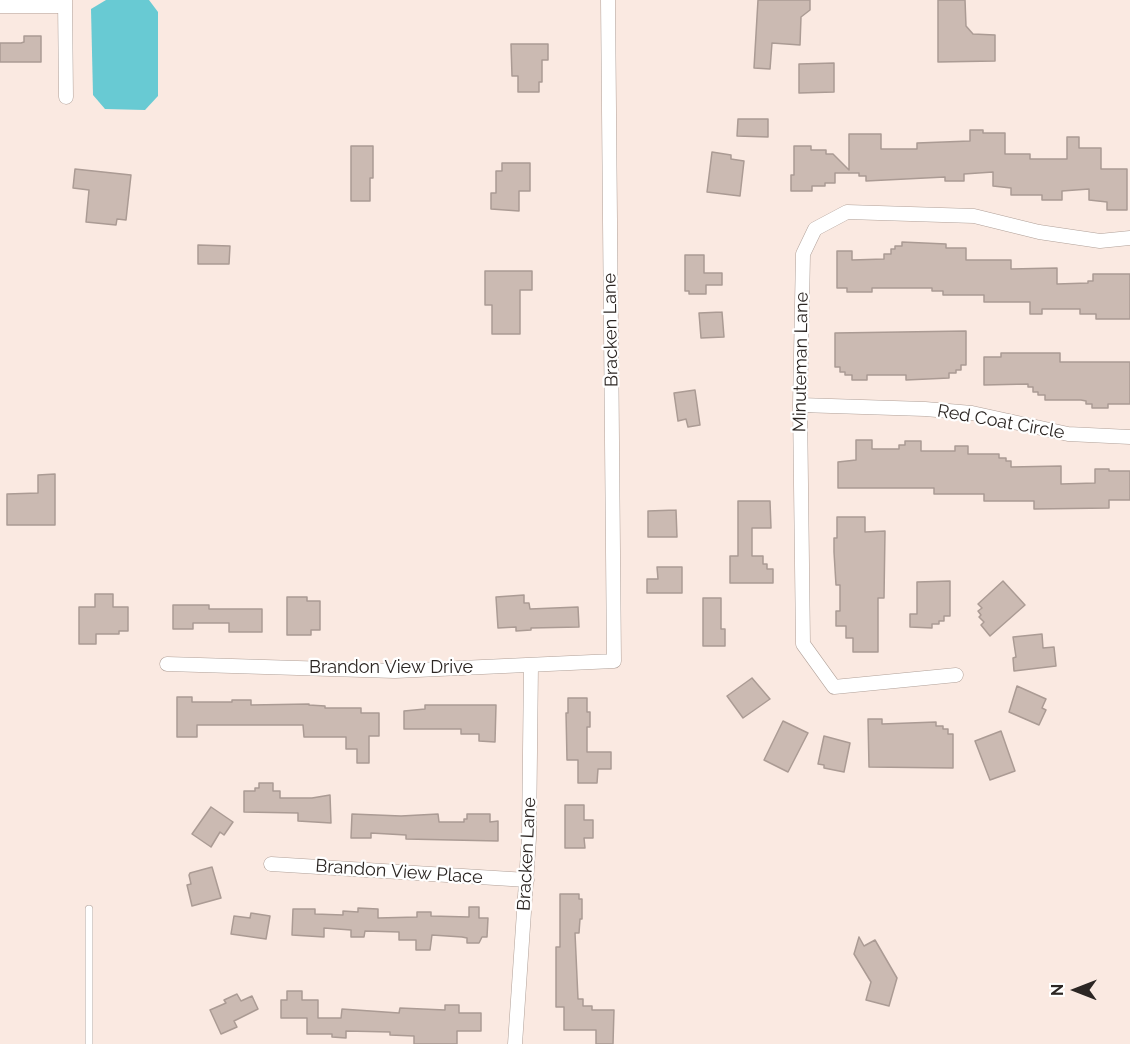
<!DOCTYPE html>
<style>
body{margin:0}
#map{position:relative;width:1130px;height:1044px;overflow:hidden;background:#fae9e1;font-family:Raleway,sans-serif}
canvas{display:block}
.north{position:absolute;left:1046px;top:960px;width:60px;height:60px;-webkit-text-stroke:4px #fff;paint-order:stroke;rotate:270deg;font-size:16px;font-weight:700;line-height:24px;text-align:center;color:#2c2623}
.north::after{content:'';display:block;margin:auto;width:21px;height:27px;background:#2c2623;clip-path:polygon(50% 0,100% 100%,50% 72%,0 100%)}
</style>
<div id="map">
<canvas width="1130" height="1044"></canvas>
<div class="north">N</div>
</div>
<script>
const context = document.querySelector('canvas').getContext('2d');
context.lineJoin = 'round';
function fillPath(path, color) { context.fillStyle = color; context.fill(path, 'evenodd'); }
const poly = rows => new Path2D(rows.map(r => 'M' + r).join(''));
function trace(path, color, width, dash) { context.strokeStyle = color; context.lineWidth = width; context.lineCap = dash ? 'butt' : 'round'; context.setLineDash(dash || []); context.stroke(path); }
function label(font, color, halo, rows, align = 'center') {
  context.font = font + ' Raleway,sans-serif'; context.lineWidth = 4.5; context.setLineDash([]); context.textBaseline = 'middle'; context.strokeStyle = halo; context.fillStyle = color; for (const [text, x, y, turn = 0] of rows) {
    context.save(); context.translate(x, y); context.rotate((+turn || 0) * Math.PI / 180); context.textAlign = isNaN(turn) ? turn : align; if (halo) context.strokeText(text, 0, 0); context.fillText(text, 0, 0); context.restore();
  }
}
fillPath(poly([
 [106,0,149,0,158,12,158,96,145,110,105,109,93,95,91,9]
]), '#68cad3');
const building = poly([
 [758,0,810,0,810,10,801,17,800,45,772,43,770,69,754,68,758,0],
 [938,0,965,0,966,26,973,34,995,35,995,61,938,62,938,0],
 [24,36,41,36,41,62,0,62,0,43,21,43,24,42,24,36],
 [511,44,548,44,548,60,542,60,542,82,539,82,539,92,518,92,518,76,512,76,511,44],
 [834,63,834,92,799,93,799,64,834,63],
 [738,119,768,119,768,137,737,136,738,119],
 [970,130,983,130,983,133,1005,133,1005,154,1030,154,1030,159,1067,159,1067,137,1079,137,1079,148,1101,148,1101,169,1127,169,1127,210,1107,210,1107,202,1089,200,1089,189,1062,191,1062,200,1042,200,1042,195,1011,195,1011,188,993,186,993,172,964,174,964,181,945,181,945,177,866,181,866,176,859,176,859,173,835,173,835,183,825,183,825,186,812,186,812,191,791,191,791,175,794,175,794,146,811,146,811,150,826,150,826,154,833,154,849,170,849,134,881,134,881,149,917,149,917,143,970,141,970,130],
 [351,146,373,146,373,178,370,178,370,201,351,201,351,146],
 [712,152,731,155,731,159,744,161,740,196,707,192,712,152],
 [502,163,530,163,530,191,519,191,519,211,491,209,491,193,496,193,496,171,502,171,502,163],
 [75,169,131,175,126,220,117,219,116,225,86,222,89,190,73,188,75,169],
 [902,242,946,244,946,248,966,248,966,260,1011,260,1011,269,1057,268,1057,284,1088,283,1088,281,1093,281,1093,274,1130,274,1130,319,1096,319,1096,314,1080,314,1080,309,1042,309,1042,314,1030,314,1030,302,984,302,984,295,943,295,943,291,932,291,932,288,872,288,872,292,847,292,847,288,837,288,837,251,852,251,852,260,884,259,884,254,891,254,891,249,895,249,895,246,902,246,902,242],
 [198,245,230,246,229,264,198,264,198,245],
 [685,255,704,255,704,273,722,273,722,285,706,285,706,294,689,294,689,291,685,291,685,255],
 [485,271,532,271,532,290,520,290,520,334,492,334,492,305,485,305,485,271],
 [722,312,724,337,701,338,699,313,722,312],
 [966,331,966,365,961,365,961,370,956,370,956,373,949,373,949,378,906,380,906,375,867,375,867,380,852,380,852,375,845,375,845,372,840,372,840,367,835,367,835,333,966,331],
 [1001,353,1060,353,1060,362,1130,362,1130,404,1108,404,1108,408,1092,408,1092,404,1086,404,1086,401,1081,400,1045,400,1045,395,1038,395,1038,392,1033,392,1033,387,1028,387,1028,384,984,385,984,357,1001,357,1001,353],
 [695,390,700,425,688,427,686,419,678,421,674,393,695,390],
 [856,440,872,440,872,449,899,449,899,445,905,445,905,441,921,441,921,451,955,451,955,446,968,446,968,454,999,454,999,458,1006,458,1006,461,1011,461,1011,467,1061,466,1061,484,1095,483,1095,469,1109,469,1109,471,1130,471,1130,500,1109,500,1109,508,1034,509,1034,501,984,501,984,494,934,494,934,488,838,488,838,462,856,460,856,440],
 [55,474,55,525,7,525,7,494,38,493,38,475,55,474],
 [738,501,770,501,771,528,752,528,752,556,763,556,763,564,767,564,767,569,773,569,773,583,730,583,730,556,738,556,738,501],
 [676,510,677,537,648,537,648,511,676,510],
 [837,517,865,517,865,532,885,531,884,598,878,598,878,652,853,652,853,638,846,638,846,626,836,626,836,611,840,611,840,585,836,585,834,552,834,538,837,538,837,517],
 [657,567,682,567,682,593,647,593,647,579,658,579,657,567],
 [950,581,950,616,944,616,944,621,939,621,939,624,932,624,932,628,910,627,910,614,917,614,917,582,950,581],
 [1003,581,1025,605,990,636,981,625,984,622,979,617,981,615,978,611,982,608,978,604,1003,581],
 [95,594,113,594,113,607,128,607,128,631,119,631,119,634,96,634,96,644,79,644,79,607,95,607,95,594],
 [524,595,524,603,529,603,530,609,578,607,579,627,531,628,531,630,516,631,516,627,498,628,496,597,524,595],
 [287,597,307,597,307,601,320,601,320,630,311,630,311,635,287,635,287,597],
 [703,598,721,598,721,629,725,629,725,646,703,646,703,598],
 [173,605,209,605,209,609,262,609,262,632,229,632,229,623,193,623,193,629,173,629,173,605],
 [1042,634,1043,648,1054,647,1056,666,1014,671,1013,658,1016,657,1013,637,1042,634],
 [752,678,770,699,743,718,727,696,752,678],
 [1017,686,1046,699,1042,708,1046,710,1039,725,1009,712,1017,686],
 [177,697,192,697,192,702,232,702,232,700,251,700,251,705,309,704,309,705,325,706,325,708,361,708,361,713,379,713,379,736,369,736,369,763,357,763,357,749,346,749,346,737,304,737,303,725,197,725,197,737,177,737,177,697],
 [568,698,587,698,587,712,590,712,590,727,587,727,587,752,611,752,611,769,598,769,597,783,578,783,578,760,567,760,566,713,568,713,568,698],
 [425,705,496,705,495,742,479,741,479,734,461,734,461,729,404,729,404,711,425,709,425,705],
 [868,719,882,719,882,724,936,722,936,726,943,726,943,729,948,729,948,734,953,734,953,768,869,767,868,719],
 [783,721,808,733,788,772,764,760,783,721],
 [1001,731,1015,771,990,780,975,741,1001,731],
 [824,736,850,743,844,772,824,768,824,765,818,764,824,736],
 [259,783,273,783,273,791,280,791,280,798,312,798,330,795,331,823,298,821,298,813,244,812,244,791,255,791,255,788,259,788,259,783],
 [565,805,584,805,584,820,593,820,593,838,584,838,585,848,565,848,565,805],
 [211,807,233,822,224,835,220,832,211,847,192,834,211,807],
 [352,814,401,816,438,814,439,822,464,822,464,819,467,819,467,814,490,814,490,822,498,821,498,841,406,839,406,835,371,833,371,838,351,838,352,814],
 [212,867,221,898,192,906,187,885,191,884,189,875,190,873,212,867],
 [560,894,579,894,579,899,582,899,582,919,580,919,579,933,575,933,578,999,583,999,583,1006,592,1006,592,1010,614,1010,613,1044,596,1044,596,1030,564,1030,564,1007,556,1007,556,947,560,947,560,894],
 [469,907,479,907,479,918,488,918,487,937,482,937,479,943,467,943,467,938,462,937,432,935,430,950,416,950,416,940,399,940,399,932,365,931,364,937,351,937,351,930,324,928,324,937,292,935,293,909,315,909,315,914,343,915,343,911,358,912,358,908,378,909,378,918,417,917,417,912,431,912,431,916,469,917,469,907],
 [251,913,270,916,266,939,231,934,234,916,250,918,251,913],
 [859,937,864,946,875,940,897,978,889,1006,866,1000,871,982,854,954,859,937],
 [287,991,302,991,302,1000,318,1000,318,1018,341,1018,342,1009,399,1013,400,1008,445,1010,445,1005,459,1005,459,1013,481,1013,481,1031,457,1031,457,1044,414,1044,414,1036,390,1035,390,1032,346,1031,346,1038,332,1037,332,1034,307,1034,307,1018,281,1018,281,1000,287,1000,287,991],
 [237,994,241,1001,252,996,258,1009,234,1021,237,1027,221,1034,210,1010,226,1003,224,1000,237,994]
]);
fillPath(building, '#cbbab2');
trace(building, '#ab9b94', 1.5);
const service = poly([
 [89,909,89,1044]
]);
const minor = poly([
 [65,0,66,97],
 [0,6,65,6],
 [800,405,925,409,972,413,1068,434,1130,437],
 [167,664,395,671,614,661,608,0],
 [956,675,834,687,803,644,800,405,803,254,815,229,847,212,974,216,1039,232,1100,241,1130,238],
 [271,864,527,880],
 [515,1044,529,838,531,665]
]);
trace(service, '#b0a098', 8);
trace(minor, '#b0a098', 15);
trace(service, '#fff', 7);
trace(minor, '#fff', 14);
label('18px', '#2c2623', '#fff', [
 ["Bracken Lane",611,330,-91],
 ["Minuteman Lane",801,362,-89],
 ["Red Coat Circle",1001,422,10],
 ["Brandon View Drive",391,668],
 ["Bracken Lane",527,854,-87],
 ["Brandon View Place",399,872,4]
]);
</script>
